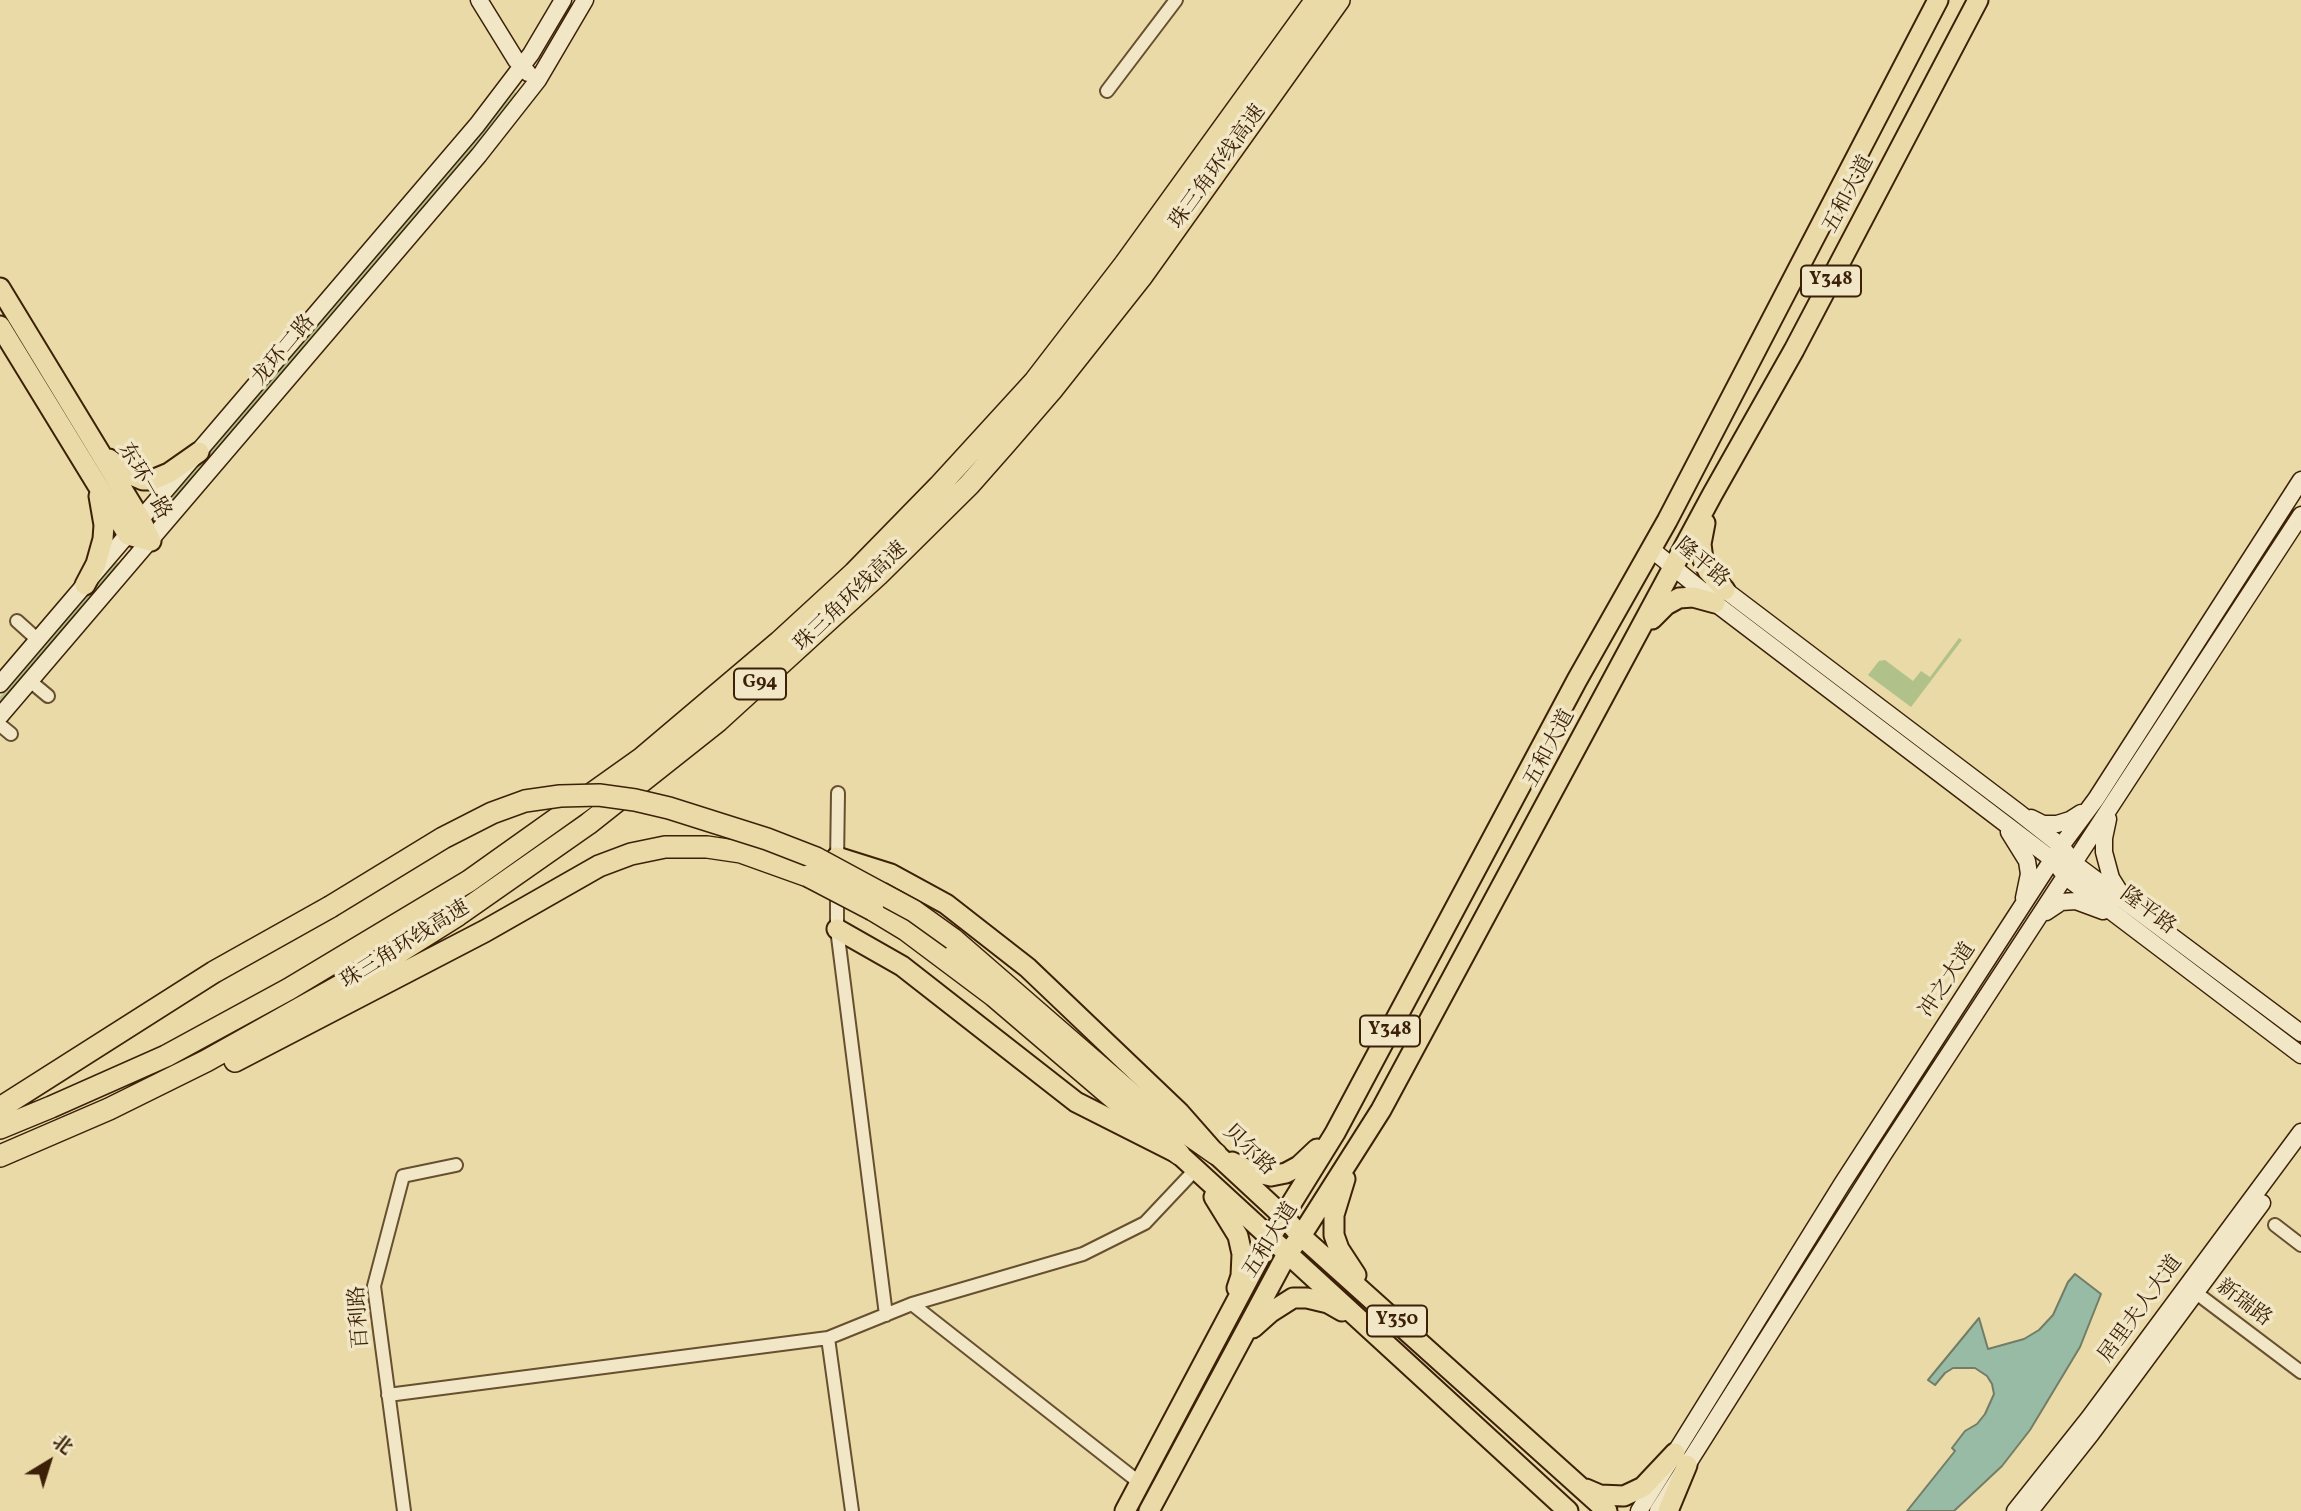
<!DOCTYPE html>
<meta charset="utf-8">
<style>
body{margin:0}
#map{position:relative;width:2301px;height:1511px;overflow:hidden;background:#e9daa7;font-family:Vollkorn,"Noto Serif SC",serif}
canvas{display:block}
.north{position:absolute;left:14px;top:1427px;width:70px;height:70px;-webkit-text-stroke:5px #f1e7c6;paint-order:stroke;rotate:38deg;font-size:19px;font-weight:700;line-height:28px;text-align:center;color:#3c2108}
.north::after{content:'';display:block;margin:auto;width:24px;height:32px;background:#3c2108;clip-path:polygon(50% 0,100% 100%,50% 72%,0 100%)}
</style>
<div id="map">
<canvas width="2301" height="1511"></canvas>
<div class="north">北</div>
</div>
<script>
const context = document.querySelector('canvas').getContext('2d');
context.lineJoin = 'round';
function fillPath(path, color) { context.fillStyle = color; context.fill(path, 'evenodd'); }
const poly = rows => new Path2D(rows.map(r => 'M' + r).join(''));
function trace(path, color, width, dash) { context.strokeStyle = color; context.lineWidth = width; context.lineCap = dash ? 'butt' : 'round'; context.setLineDash(dash || []); context.stroke(path); }
function label(font, color, halo, rows, align = 'center') {
  context.font = font + ' Vollkorn,"Noto Serif SC",serif'; context.lineWidth = 7; context.setLineDash([]); context.textBaseline = 'middle'; context.strokeStyle = halo; context.fillStyle = color; for (const [text, x, y, turn = 0] of rows) {
    context.save(); context.translate(x, y); context.rotate((+turn || 0) * Math.PI / 180); context.textAlign = isNaN(turn) ? turn : align; if (halo) context.strokeText(text, 0, 0); context.fillText(text, 0, 0); context.restore();
  }
}
fillPath(poly([
 [515,92,517,95,504,112,166,509,163,506],
 [116,561,119,565,0,703,0,697],
 [1959,638,1962,640,1911,707,1868,675,1879,661,1885,660,1913,681,1921,671,1930,677]
]), '#b1c18a');
const water = poly([
 [2075,1274,2101,1294,2080,1347,2030,1430,2002,1466,1954,1511,1907,1511,1955,1451,1952,1448,1965,1431,1977,1424,1985,1414,1994,1394,1992,1384,1987,1376,1975,1368,1953,1368,1945,1373,1935,1385,1928,1380,1979,1318,1988,1349,2024,1339,2039,1330,2053,1315,2068,1282,2075,1274]
]);
fillPath(water, '#98bba5');
trace(water, '#737d66', 2);
const street = poly([
 [1107,91,1176,0],
 [17,621,38,640],
 [30,681,48,696],
 [0,725,11,734],
 [837,863,838,793],
 [837,888,837,929,886,1315],
 [2275,1225,2301,1245],
 [2195,1292,2301,1372],
 [912,1304,1140,1483],
 [828,1338,852,1511],
 [388,1395,828,1338,912,1304,1083,1254,1145,1223,1195,1170],
 [404,1511,374,1286,403,1176,456,1165]
]);
const secondary = poly([
 [479,0,516,60,528,73],
 [1651,549,1710,597,1715,603,2053,860,2066,877,2301,1055],
 [1714,585,1725,590,2018,812,2061,846,2075,864,2301,1033],
 [0,684,477,125,531,54,563,0],
 [0,716,479,155,538,80,585,0],
 [2031,818,2043,824,2057,824,2070,820,2081,813],
 [2108,819,2104,838,2104,852,2111,878,2121,894],
 [2009,832,2027,861,2029,874,2024,898],
 [2046,912,2061,902,2076,901,2103,911],
 [1639,1511,1842,1184,2061,846,2096,799,2301,480],
 [1658,1511,1883,1155,2301,515],
 [2015,1511,2089,1418,2301,1132],
 [2030,1511,2091,1434,2262,1203]
]);
const primary = poly([
 [0,288,141,520,151,541],
 [0,326,128,535,151,541],
 [109,459,127,473,143,480,152,480,169,473,199,452],
 [1705,523,1701,544,1703,560,1708,571,1725,590],
 [85,585,96,564,103,539,104,525,99,496],
 [1652,619,1666,605,1679,598,1693,597,1715,603],
 [837,857,891,874,946,904,1028,968,1179,1112,1216,1154,1284,1217,1301,1236,1607,1511],
 [837,929,902,966,1076,1102,1179,1154,1568,1511],
 [1232,1162,1250,1171,1271,1176,1286,1173,1299,1166,1317,1149],
 [1345,1179,1334,1215,1334,1235,1339,1249,1356,1275],
 [1214,1197,1238,1236,1242,1254,1241,1276,1237,1288],
 [1253,1328,1271,1312,1293,1298,1307,1298,1328,1303,1342,1311],
 [1586,1489,1600,1495,1624,1496,1643,1487,1675,1453],
 [1125,1511,1270,1238,1335,1133,1577,680,1667,521,1938,0],
 [1149,1511,1287,1254,1301,1236,1381,1110,1712,495,1794,350,1978,0],
 [1668,1511,1687,1465]
]);
const highway = poly([
 [873,910,906,930,994,996,1179,1154],
 [953,939,1136,1098,1216,1154],
 [235,1061,485,931,599,866,631,854,665,847,707,847,741,852,808,876],
 [0,1108,214,972,330,907],
 [0,1128,51,1107,166,1056,289,989,469,881,642,758,779,642,854,573,939,486,1035,381,1125,264,1316,0],
 [0,1156,109,1109,206,1061,388,959,458,915,588,824,718,721,878,575,969,485,1006,443,1051,391,1142,276,1339,0]
]);
trace(street, '#674f30', 16);
trace(secondary, '#3c2108', 19);
trace(primary, '#3c2108', 23);
trace(highway, '#3c2108', 24);
trace(street, '#f1e7c6', 12);
trace(secondary, '#f1e7c6', 16);
trace(primary, '#e9daa7', 19);
trace(highway, '#e9daa7', 21);
const highwayBridge = poly([
 [808,876,873,910],
 [330,907,443,838,492,813,525,801,560,796,599,795,635,800,669,808,767,839,816,858,914,911,953,939]
]);
trace(highwayBridge, '#3c2108', 24, []);
trace(highwayBridge, '#e9daa7', 21);
for (const [x, y, w] of [
 [1831,281,60],
 [760,684,52],
 [1390,1031,60],
 [1397,1321,60]
]) { const box = new Path2D(); box.roundRect(x - w / 2, y - 15.5, w, 31, 5); context.fillStyle = '#f1e7c6'; context.fill(box); trace(box, '#3c2108', 2); }
label('bold 19px', '#3c2108', null, [
 ["Y348",1831,281],
 ["G94",760,684],
 ["Y348",1390,1031],
 ["Y350",1397,1321]
]);
label('21px', '#3c2108', '#f1e7c6', [
 ["珠三角环线高速",1219,168,-54],
 ["五和大道",1850,195,-62],
 ["龙环二路",285,351,-50],
 ["东环一路",143,482,60],
 ["隆平路",1701,564,40],
 ["珠三角环线高速",852,598,-44],
 ["五和大道",1551,749,-62],
 ["隆平路",2147,912,37],
 ["珠三角环线高速",406,946,-32],
 ["冲之大道",1949,981,-57],
 ["贝尔路",1248,1151,44],
 ["五和大道",1272,1241,-58],
 ["新瑞路",2243,1304,37],
 ["居里夫人大道",2142,1310,-54],
 ["百利路",361,1317,-94]
]);
</script>
